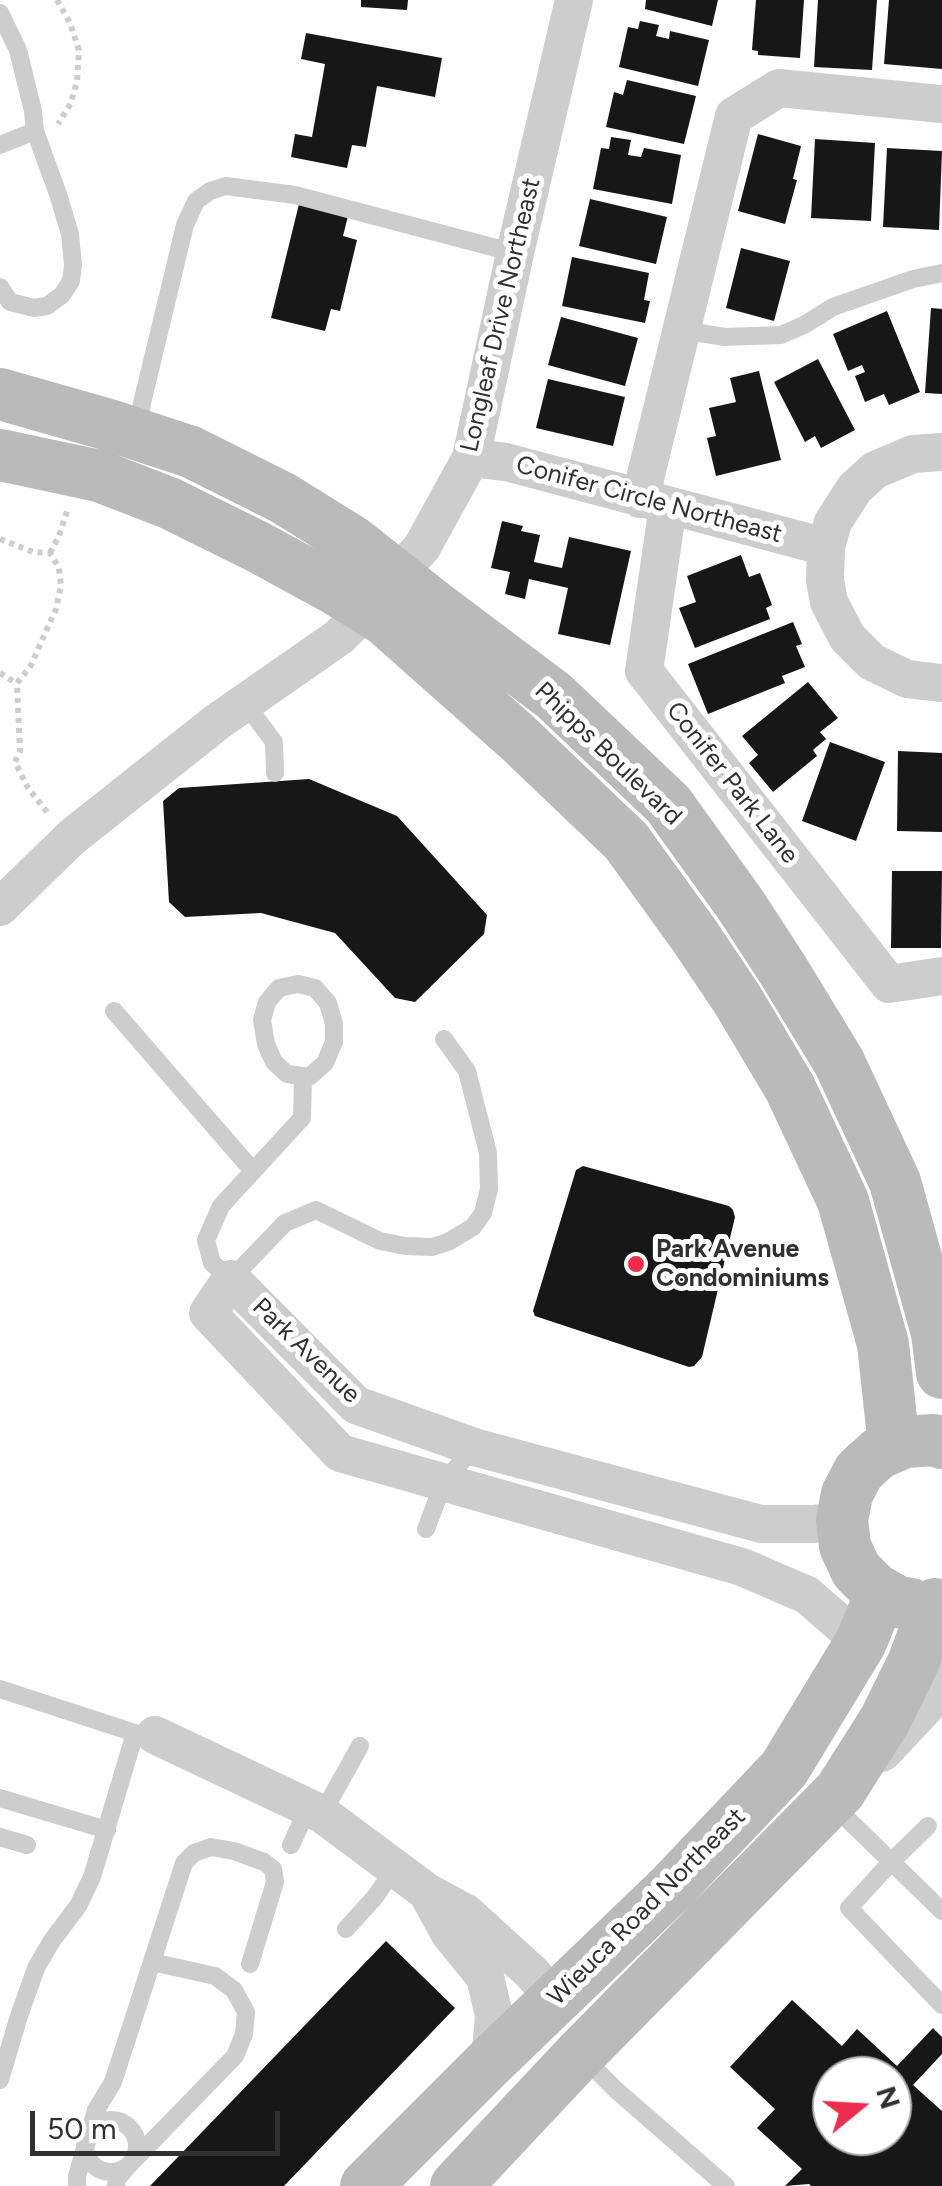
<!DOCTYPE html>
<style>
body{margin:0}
#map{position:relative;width:942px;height:2186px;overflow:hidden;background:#fff;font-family:Figtree,sans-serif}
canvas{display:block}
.north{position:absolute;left:812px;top:2056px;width:100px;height:100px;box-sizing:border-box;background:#fff;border:2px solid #acacac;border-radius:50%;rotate:72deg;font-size:28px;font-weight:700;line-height:40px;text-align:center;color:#303030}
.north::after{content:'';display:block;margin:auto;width:35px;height:45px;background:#ec2c4d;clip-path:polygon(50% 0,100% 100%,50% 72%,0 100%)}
.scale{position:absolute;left:30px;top:2111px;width:250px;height:45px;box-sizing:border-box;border:5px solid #303030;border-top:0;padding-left:12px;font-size:30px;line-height:35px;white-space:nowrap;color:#303030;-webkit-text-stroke:8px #fff;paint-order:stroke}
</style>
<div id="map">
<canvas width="942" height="2186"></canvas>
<div class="north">N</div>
<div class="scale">50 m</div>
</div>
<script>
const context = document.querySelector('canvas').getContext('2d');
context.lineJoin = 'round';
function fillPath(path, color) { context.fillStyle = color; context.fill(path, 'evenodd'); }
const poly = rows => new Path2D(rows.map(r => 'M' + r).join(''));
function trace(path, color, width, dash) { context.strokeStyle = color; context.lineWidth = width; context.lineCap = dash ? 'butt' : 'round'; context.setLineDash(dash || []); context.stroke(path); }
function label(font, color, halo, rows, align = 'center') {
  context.font = font + ' Figtree,sans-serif'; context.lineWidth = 10; context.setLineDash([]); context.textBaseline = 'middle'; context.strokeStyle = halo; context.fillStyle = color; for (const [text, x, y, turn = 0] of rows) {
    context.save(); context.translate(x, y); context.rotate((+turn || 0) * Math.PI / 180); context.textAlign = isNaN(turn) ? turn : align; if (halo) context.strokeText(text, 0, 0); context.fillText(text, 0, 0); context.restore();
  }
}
fillPath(poly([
 [361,0,408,0,407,10,361,7],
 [646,0,718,0,712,26,645,9],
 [756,0,804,0,800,58,758,55,758,51,752,50],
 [818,0,877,0,872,70,814,67],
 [889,0,942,0,942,69,884,64],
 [640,21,659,25,656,36,669,39,670,31,709,40,698,86,619,67,628,27,638,29],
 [306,33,442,58,435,97,377,86,366,147,352,145,347,168,291,157,295,134,312,137,325,64,301,59],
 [627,80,696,96,684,144,606,127,614,92,623,95],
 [758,134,801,146,793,179,797,180,785,224,738,211],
 [611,137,631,140,628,155,641,157,644,148,681,155,672,204,593,189,601,148,609,149],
 [815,139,875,143,871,221,811,218],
 [887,148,942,151,939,230,883,227],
 [590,199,667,217,656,264,579,246],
 [300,200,349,212,343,236,357,240,340,311,331,309,325,331,271,318],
 [741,248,790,261,774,321,726,308],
 [572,257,649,273,644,300,650,301,645,323,562,306],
 [931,308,942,309,942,394,925,393],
 [887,311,920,392,889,405,884,394,865,402,855,376,865,372,862,365,848,371,833,334],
 [561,317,638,338,625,386,548,365],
 [818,359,855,430,821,448,815,436,805,442,774,382],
 [759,371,781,460,716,476,707,438,716,436,709,408,736,402,730,378],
 [548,379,625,397,613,446,536,428],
 [502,521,523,526,521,531,540,535,534,562,562,568,569,537,631,551,610,645,558,634,568,588,529,579,525,599,505,594,510,572,491,568],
 [741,555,749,577,760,573,772,605,766,608,770,619,695,648,679,608,696,602,687,576],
 [793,622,802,644,796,646,805,667,782,676,785,683,708,714,688,664],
 [808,682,838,718,820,732,826,739,813,750,817,756,773,792,749,763,758,755,742,736],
 [830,742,885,762,856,841,802,821],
 [898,751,942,753,942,832,897,831],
 [309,779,397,816,487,915,484,934,415,1002,395,998,335,933,261,913,185,917,169,902,163,801,179,788],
 [892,871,942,871,941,948,891,948],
 [583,1166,729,1206,733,1210,735,1217,702,1357,694,1366,689,1367,535,1316,533,1311,576,1170],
 [386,1941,455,2008,284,2186,150,2186],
 [792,2000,842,2046,857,2029,897,2066,933,2028,942,2037,942,2054,913,2085,942,2111,942,2186,811,2186,809,2184,785,2186,802,2169,757,2128,775,2109,730,2067],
 [832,2076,892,2076,892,2136,832,2136]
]), '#171717');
trace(poly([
 [57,0,70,23,79,50,77,81,71,103,58,124],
 [0,539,33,552,50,553],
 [50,553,59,536,68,508],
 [0,673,16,683],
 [47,812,28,788,15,762,20,751,17,683,30,667,56,609,61,586,59,568,50,553]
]), '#cdcdcd', 6, [5, 5]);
trace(poly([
 [0,13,18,50,33,111,35,131,58,194,70,234,73,265,71,281,62,295,47,306,34,308,10,302,0,287],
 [0,145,35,131],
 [681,330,725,337,781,335,804,325,833,307,913,279,942,273],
 [138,432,142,403,185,225,196,201,210,191,226,186,295,195,515,253],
 [245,703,274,742,275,773],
 [298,984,315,988,328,1003,334,1024,334,1042,325,1063,309,1077,287,1074,274,1062,266,1044,262,1020,267,1002,279,988,298,984],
 [114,1011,253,1171],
 [303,1077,302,1118,221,1206,206,1240,212,1263,231,1279,285,1223,316,1210,380,1241,405,1246,432,1247,448,1242,473,1227,483,1213,489,1189,488,1153,467,1071,444,1039],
 [426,1529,444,1482,474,1447],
 [0,1689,135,1733,92,1877,78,1906,51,1942,36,1968,19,2016,0,2080],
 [0,1798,107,1830],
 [831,1803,942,1911],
 [322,1814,360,1746],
 [928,1826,891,1862,849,1908,942,2005],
 [0,1837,27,1845],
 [291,1845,308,1808],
 [346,1929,375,1897,395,1868],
 [584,2058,615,2089,726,2186],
 '85 2146a26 26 0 1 1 52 0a26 26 0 1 1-52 0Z',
 [77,2186,77,2176,96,2110,113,2082,184,1863,194,1853,211,1847,234,1851,264,1862,273,1869,275,1882,250,1964],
 [116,2186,117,2179,128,2166,235,2056,244,2034,246,2012,234,1990,215,1976,152,1962]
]), '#cdcdcd', 18);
trace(poly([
 [942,452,913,454,875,470,855,488,833,522,826,547,825,580,829,602,847,637,872,662,907,679,942,683],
 [471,458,506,462,826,547],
 [640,499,734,116,779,88,942,104],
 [668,506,644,671,889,984,942,976],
 [0,907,72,837,217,722,339,637,367,609,422,547,471,458,515,253,574,0],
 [842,1520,814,1524,761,1524,474,1447,356,1405,231,1279,208,1313,340,1453,742,1567,807,1595,861,1642],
 [155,1735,322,1814,427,1892,466,1913,532,1973,555,2000],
 [427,1892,450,1934,485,1977,494,2015,490,2062]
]), '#cdcdcd', 38);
trace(poly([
 [880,1748,942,1682]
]), '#cdcdcd', 48);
trace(poly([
 [0,394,109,425,191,452,283,498,352,541,429,602,554,696,668,804,740,904,783,970,839,1062,895,1182,937,1333,942,1373],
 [0,455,99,476,169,503,258,547,335,589,385,620,517,737,626,841,694,935,737,999,790,1088,843,1201,883,1344,894,1446],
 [911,1604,898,1602,875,1589,856,1570,845,1546,842,1520,847,1494,859,1471,879,1453,905,1442,933,1440,942,1443],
 [366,2186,490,2062,672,1887,784,1769,861,1642,881,1593],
 [456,2186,580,2054,840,1791,885,1720,913,1663,935,1604]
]), '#bababa', 52);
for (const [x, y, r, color] of [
 [636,1264,10,"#ec2c4d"]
]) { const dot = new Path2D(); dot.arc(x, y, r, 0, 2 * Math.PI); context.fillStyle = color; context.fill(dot); trace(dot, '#fff', 4); }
label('25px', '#303030', '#fff', [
 ["Longleaf Drive Northeast",501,315,-77],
 ["Conifer Circle Northeast",649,500,15],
 ["Phipps Boulevard",608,754,44],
 ["Conifer Park Lane",732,783,52],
 ["Park Avenue",306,1351,44],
 ["Wieuca Road Northeast",647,1907,-45]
]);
label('bold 25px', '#303030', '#fff', [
 ["Park Avenue",656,1250],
 ["Condominiums",656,1279]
], 'left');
</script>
